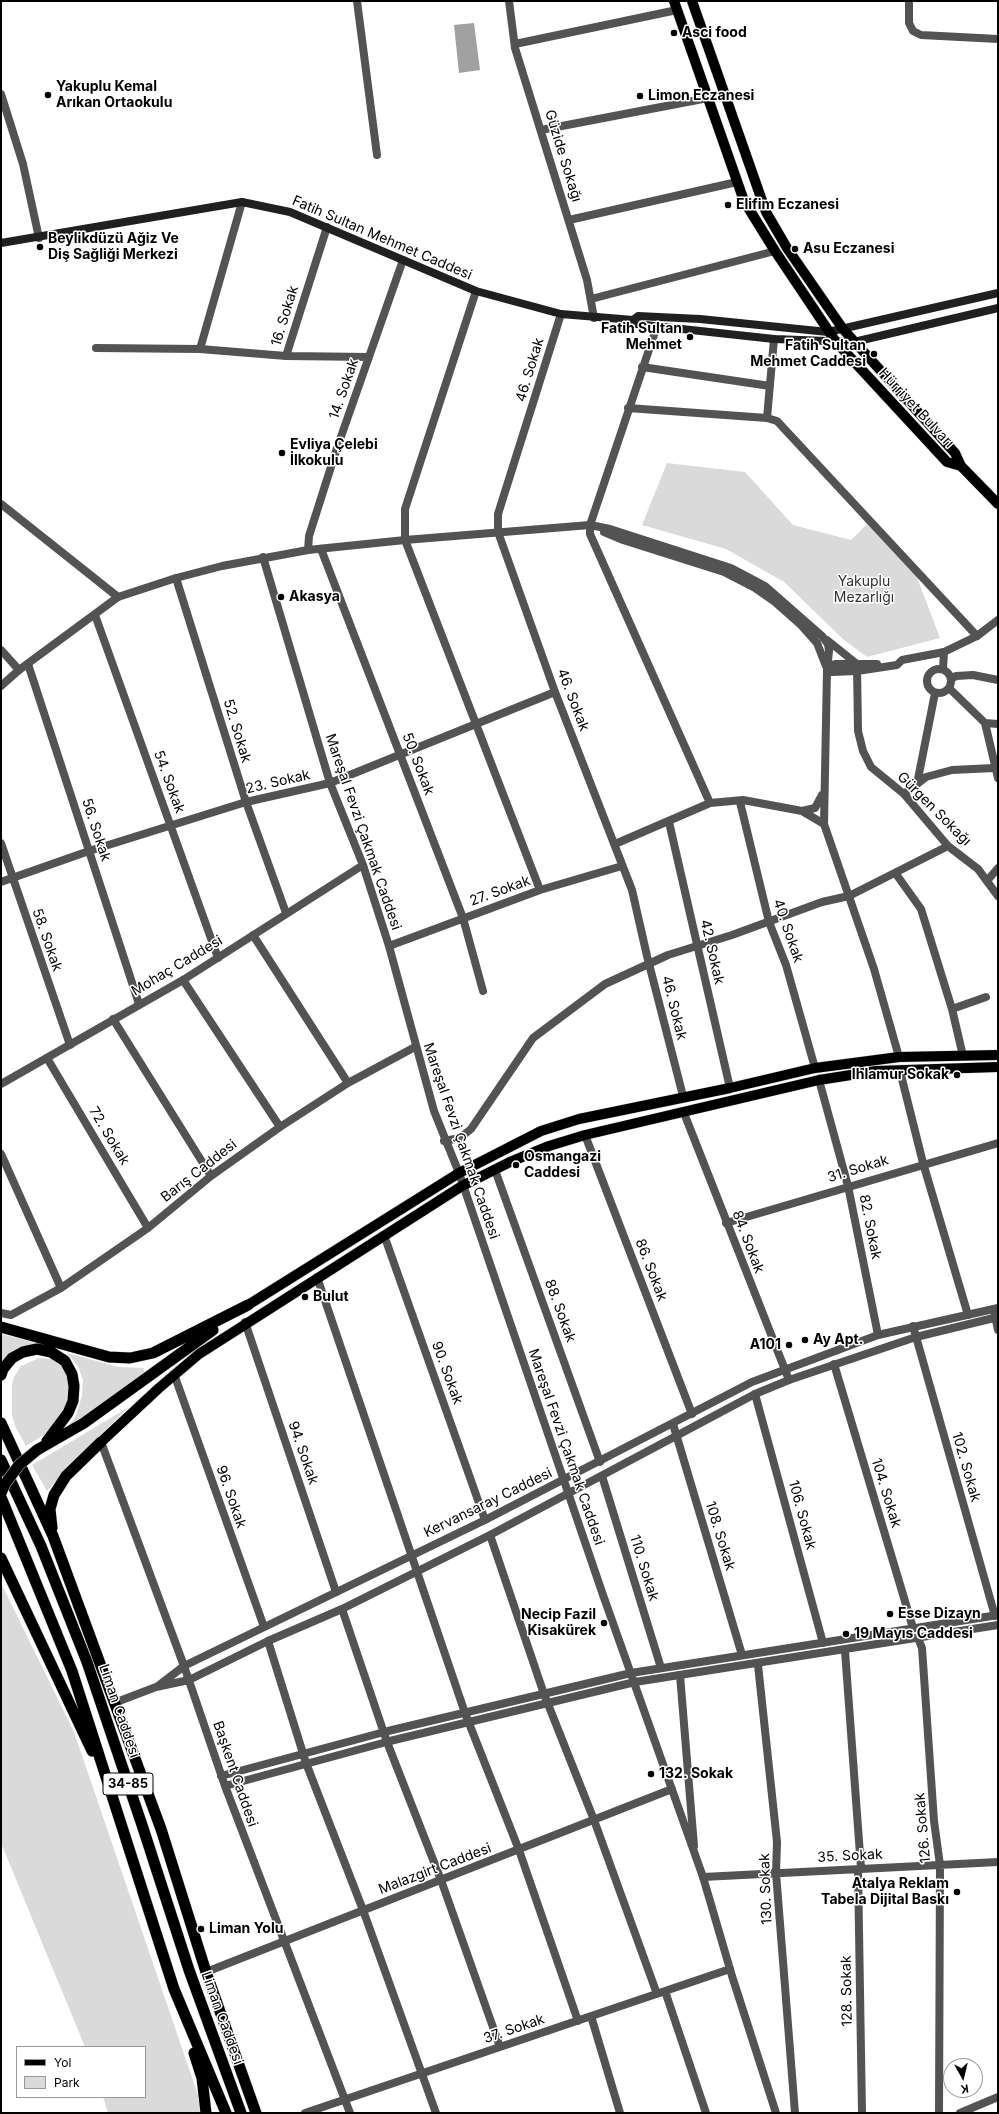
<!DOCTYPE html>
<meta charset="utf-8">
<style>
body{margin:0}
#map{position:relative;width:999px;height:2114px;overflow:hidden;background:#fff;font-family:Inter,sans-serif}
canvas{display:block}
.frame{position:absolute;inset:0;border:2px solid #000;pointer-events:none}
.legend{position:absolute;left:16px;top:2046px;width:130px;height:52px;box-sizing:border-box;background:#fff;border:1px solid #999;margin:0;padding:5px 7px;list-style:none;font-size:12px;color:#000}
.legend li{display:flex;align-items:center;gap:8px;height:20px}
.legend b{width:20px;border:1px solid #999}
.north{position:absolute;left:943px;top:2058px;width:40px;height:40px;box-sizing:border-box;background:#fff;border:1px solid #999;border-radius:50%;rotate:172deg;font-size:11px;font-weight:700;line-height:16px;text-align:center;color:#000}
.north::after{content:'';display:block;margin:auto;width:14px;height:18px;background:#000;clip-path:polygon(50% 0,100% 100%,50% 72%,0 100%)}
</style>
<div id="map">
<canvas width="999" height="2114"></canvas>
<div class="frame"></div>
<ul class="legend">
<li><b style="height:5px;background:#000"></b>Yol</li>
<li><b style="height:11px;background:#dadada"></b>Park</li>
</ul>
<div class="north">K</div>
</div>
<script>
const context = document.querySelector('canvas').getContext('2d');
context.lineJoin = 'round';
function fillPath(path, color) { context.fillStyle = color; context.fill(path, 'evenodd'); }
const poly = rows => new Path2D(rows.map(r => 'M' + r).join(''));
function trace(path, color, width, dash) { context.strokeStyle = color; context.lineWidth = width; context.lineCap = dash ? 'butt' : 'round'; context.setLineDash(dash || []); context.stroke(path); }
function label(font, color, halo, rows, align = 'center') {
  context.font = font + ' Inter,sans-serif'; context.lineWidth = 3; context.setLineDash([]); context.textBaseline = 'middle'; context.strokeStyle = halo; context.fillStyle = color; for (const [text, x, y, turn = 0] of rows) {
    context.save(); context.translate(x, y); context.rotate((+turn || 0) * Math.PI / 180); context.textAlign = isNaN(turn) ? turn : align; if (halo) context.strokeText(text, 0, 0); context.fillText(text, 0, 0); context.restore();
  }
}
fillPath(poly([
 [667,463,745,472,793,525,851,540,868,523,913,567,940,638,867,657,844,640,784,582,726,549,642,525],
 [1,1334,40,1344,1,1369],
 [67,1353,119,1367,144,1368,144,1373,66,1429,75,1417,82,1396,83,1380,78,1366],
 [39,1358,51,1359,61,1366,67,1374,70,1395,64,1410,47,1433,26,1446,15,1426,12,1415,12,1385,14,1377,21,1366],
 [129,1407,69,1466,47,1491,32,1465],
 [1,1583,74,1732,198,2095,200,2113,108,2113,103,2097,145,2097,145,2047,85,2047,1,1843]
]), '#dadada');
fillPath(poly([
 [474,23,480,70,459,73,454,25]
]), '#a1a1a1');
const primary = poly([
 [674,1,744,201,775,251,836,342,947,462,961,466],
 [692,1,766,212,787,248,843,329,955,453,961,466,998,504],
 [248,1305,459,1173,541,1131,579,1119,730,1088,815,1068,899,1057,998,1055],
 [101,1442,159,1388,199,1354,462,1186,510,1162,549,1146,585,1135,819,1080,876,1071,998,1067]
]);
const trunk = poly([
 [1,1327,109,1357,130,1358,153,1353,248,1305],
 [1,1375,3,1369,12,1358,23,1352,37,1349,51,1352,65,1361,72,1374,74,1386,73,1401,68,1413,47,1441],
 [1,1423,53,1536,161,1829,206,1972,256,2113],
 [37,1450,84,1423,213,1330],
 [1,1460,41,1546,87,1662,143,1828,189,1970,241,2113],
 [1,1497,72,1671,174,1989,226,2113],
 [52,1528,50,1509,54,1495,66,1476,101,1442],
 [1,1558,92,1751],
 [194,2053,202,2078,206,2113]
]);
trace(primary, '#dbdbdb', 11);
trace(trunk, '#dbdbdb', 12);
trace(poly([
 [357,1,377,155],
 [909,1,909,23,913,31,921,35,998,39],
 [515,44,677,10],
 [1,94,23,164,39,238],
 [541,130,708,98],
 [569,220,737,182],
 [327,227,286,356,369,357],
 [476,291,405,509,405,540,540,890],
 [591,299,775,251],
 [561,314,498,514,498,532,555,692,632,890,647,956,683,1096],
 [657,326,590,525,590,534,710,803,743,800,802,811,824,824,874,969,899,1057],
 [96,348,200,349,286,356],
 [200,349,242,202],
 [642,367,770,386],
 [628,408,767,418,777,421,977,636],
 [767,418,774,339],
 [1,504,118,597],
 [321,549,463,918,483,991],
 [308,550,309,536,337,448,403,260],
 [176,578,246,802,286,913],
 [95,615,218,958],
 [1,650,19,670],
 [28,664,139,1004],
 '927 681a12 12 0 1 1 24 0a12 12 0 1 1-24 0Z',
 [943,669,944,652],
 [951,679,956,676,973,675,998,680],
 [949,688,985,723,998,724],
 [985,723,998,778],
 [917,784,935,693],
 [904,794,926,777,952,770,994,768],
 [740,802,769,922,786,965,815,1068],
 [802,811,815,808,822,795],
 [669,822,730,1088],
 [824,824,827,670],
 [1,843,70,1045],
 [615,844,710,803],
 [896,874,921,909,952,1009,963,1056],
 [987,881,998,868],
 [1,882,89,851,246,802,330,783,555,692],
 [253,935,348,1083],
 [389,946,540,890,622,866],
 [183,980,280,1127],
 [952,1009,986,997],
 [113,1019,211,1176],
 [47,1058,148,1228],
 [900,1071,923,1163,968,1315],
 [819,1080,848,1186,878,1335],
 [684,1113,789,1380],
 [585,1135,692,1414],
 [1,1154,61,1288],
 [495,1170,600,1462],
 [726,1223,998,1143],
 [384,1235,485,1520],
 [317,1277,465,1713,519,1850,578,2021],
 [994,1311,998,1330],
 [1,1313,11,1315,61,1288,148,1228,211,1176,280,1127,348,1083,415,1047],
 [245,1322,336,1592],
 [913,1326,995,1616],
 [834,1364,913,1628],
 [174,1374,264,1627],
 [755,1394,823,1643],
 [673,1424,742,1655],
 [602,1476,661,1668],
 [490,1535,544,1694,594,1820,657,1994],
 [342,1609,387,1742,441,1880,500,2047],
 [918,1638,922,1648,934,1821,940,1865,939,2113],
 [268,1641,306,1763,363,1910,436,2113],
 [845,1651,861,1868],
 [758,1665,777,1842,776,1873,795,2113],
 [680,1675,694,1846],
 [858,1869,862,2113],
 [703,1877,998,1862],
 [206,1972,672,1789],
 [665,1991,706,2113],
 [591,2016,620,2113],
 [305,2113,730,1969]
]), '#535353', 8);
trace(poly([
 [509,1,515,48,587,280,594,318],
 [604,532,623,540,724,572,755,588,775,602,801,625,817,643,826,666],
 [263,557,330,783,363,865,389,946,434,1111,459,1173,603,1595,703,1877,732,1976,776,2113],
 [827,640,857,664],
 [857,664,858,731,863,751,871,767,904,794,948,846,978,869,998,896],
 [827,670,832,672,857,671,897,665,902,660,944,652,977,636,998,620],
 [827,670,829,666,835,664,877,664],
 [1,686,19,670,118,597,176,578,222,566,308,550,405,540,590,525,610,529,731,568,765,586,822,636,828,644,829,651,827,670],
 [1,1084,183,980,363,865],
 [444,1141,460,1138,471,1129,533,1038,605,984,668,955,732,935,822,902,849,896,948,846],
 [101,1442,184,1666,225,1786,350,2113],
 [158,1686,184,1666,485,1520,752,1382,878,1335,998,1308],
 [114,1703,156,1687,189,1680,268,1641,342,1609,490,1535,755,1394,789,1380,916,1337,998,1317],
 [221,1776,388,1731,631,1673,998,1615],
 [225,1786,390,1741,635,1682,998,1625],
 [960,2113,998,2097]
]), '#535353', 8);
trace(poly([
 [1,243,242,202,290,212,476,291,561,314,633,320,636,324,774,339,854,342,998,308],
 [633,320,638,316,700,319,828,332,998,293]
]), '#202020', 8);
trace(primary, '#000', 10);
trace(trunk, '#000', 11);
const trunkBridge = poly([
 [1,1493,5,1484,19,1465,37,1450]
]);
trace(trunkBridge, '#dbdbdb', 12, []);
trace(trunkBridge, '#000', 11);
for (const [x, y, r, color] of [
 [674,33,4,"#000"],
 [48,95,4,"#000"],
 [640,96,4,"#000"],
 [728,205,4,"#000"],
 [40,247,4,"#000"],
 [795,249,4,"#000"],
 [690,337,4,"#000"],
 [874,354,4,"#000"],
 [282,453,4,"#000"],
 [281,597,4,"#000"],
 [957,1075,4,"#000"],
 [516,1165,4,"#000"],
 [305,1297,4,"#000"],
 [805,1340,4,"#000"],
 [789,1345,4,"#000"],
 [890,1614,4,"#000"],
 [604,1623,4,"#000"],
 [846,1634,4,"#000"],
 [651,1774,4,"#000"],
 [957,1892,4,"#000"],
 [201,1929,4,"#000"]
]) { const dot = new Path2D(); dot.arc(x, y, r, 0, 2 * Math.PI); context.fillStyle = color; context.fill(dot); trace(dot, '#fff', 1.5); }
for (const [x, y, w] of [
 [128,1784,50]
]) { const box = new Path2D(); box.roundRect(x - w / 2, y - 11, w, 22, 3); context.fillStyle = '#fff'; context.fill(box); trace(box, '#000', 1); }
label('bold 13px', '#000', null, [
 ["34-85",128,1784]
]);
label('bold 14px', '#000', '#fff', [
 ["Asci food",682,33],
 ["Yakuplu Kemal",56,87],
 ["Arıkan Ortaokulu",56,103],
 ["Limon Eczanesi",648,96],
 ["Elifim Eczanesi",736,205],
 ["Beylikdüzü Ağiz Ve",48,239],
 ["Diş Sağliği Merkezi",48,255],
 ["Asu Eczanesi",803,249],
 ["Fatih Sultan",682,329,"right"],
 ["Mehmet",682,345,"right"],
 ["Fatih Sultan",866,346,"right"],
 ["Mehmet Caddesi",866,362,"right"],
 ["Evliya Çelebi",290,445],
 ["İlkokulu",290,461],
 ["Akasya",289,597],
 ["Ihlamur Sokak",949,1075,"right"],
 ["Osmangazi",524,1157],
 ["Caddesi",524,1173],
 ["Bulut",313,1297],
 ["Ay Apt.",813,1340],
 ["A101",781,1345,"right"],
 ["Esse Dizayn",898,1614],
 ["Necip Fazil",596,1615,"right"],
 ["Kisakürek",596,1631,"right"],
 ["19 Mayıs Caddesi",854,1634],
 ["132. Sokak",659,1774],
 ["Atalya Reklam",949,1884,"right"],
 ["Tabela Dijital Baskı",949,1900,"right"],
 ["Liman Yolu",209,1929]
], 'left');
label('14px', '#000', '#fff', [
 ["Güzide Sokağı",563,156,73],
 ["Fatih Sultan Mehmet Caddesi",382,238,23],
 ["16. Sokak",285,316,-73],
 ["46. Sokak",530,370,-73],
 ["14. Sokak",344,389,-71],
 ["Hürriyet Bulvarı",916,408,47],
 ["46. Sokak",573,700,69],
 ["52. Sokak",237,731,73],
 ["50. Sokak",418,764,69],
 ["54. Sokak",169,782,70],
 ["23. Sokak",278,782,-13],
 ["Gürgen Sokağı",934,809,45],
 ["56. Sokak",96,830,72],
 ["Mareşal Fevzi Çakmak Caddesi",363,832,71],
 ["27. Sokak",500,891,-20],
 ["40. Sokak",788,931,71],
 ["58. Sokak",47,940,71],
 ["42. Sokak",712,952,77],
 ["Mohaç Caddesi",177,966,-31],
 ["46. Sokak",674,1008,76],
 ["72. Sokak",109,1136,59],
 ["Mareşal Fevzi Çakmak Caddesi",461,1141,71],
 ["31. Sokak",858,1169,-17],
 ["Barış Caddesi",199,1171,-38],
 ["82. Sokak",870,1227,79],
 ["84. Sokak",748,1242,69],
 ["86. Sokak",651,1270,69],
 ["88. Sokak",560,1311,70],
 ["90. Sokak",447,1373,70],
 ["Mareşal Fevzi Çakmak Caddesi",566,1447,71],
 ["94. Sokak",303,1453,71],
 ["102. Sokak",966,1467,74],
 ["104. Sokak",886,1493,73],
 ["96. Sokak",231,1497,71],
 ["Kervansaray Caddesi",488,1503,-26],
 ["106. Sokak",802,1515,75],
 ["108. Sokak",720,1536,73],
 ["110. Sokak",644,1568,73],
 ["Liman Caddesi",119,1711,71],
 ["Başkent Caddesi",235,1774,71],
 ["126. Sokak",923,1828,-95],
 ["35. Sokak",850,1856,-3],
 ["Malazgirt Caddesi",435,1869,-21],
 ["130. Sokak",766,1889,-92],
 ["128. Sokak",847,1991,-91],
 ["Liman Caddesi",222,2018,70],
 ["37. Sokak",514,2029,-19]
]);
label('14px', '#313131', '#fff', [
 ["Yakuplu",864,582],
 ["Mezarlığı",864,598]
]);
</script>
